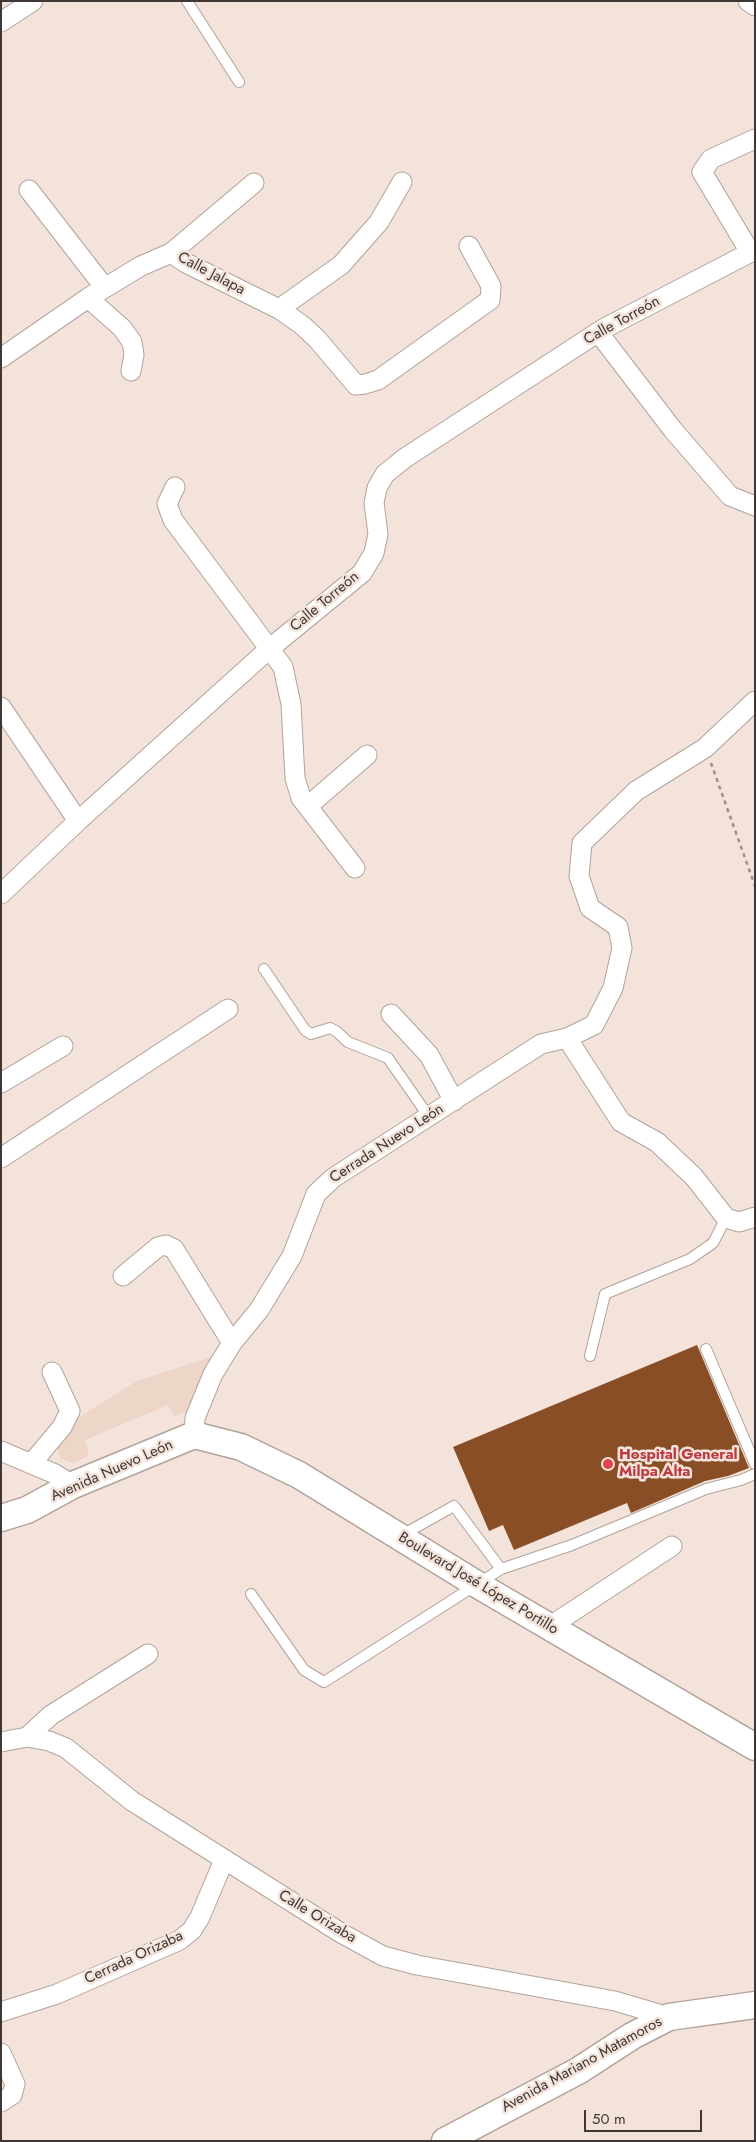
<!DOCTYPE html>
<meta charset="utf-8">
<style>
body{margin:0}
#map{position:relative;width:756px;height:2142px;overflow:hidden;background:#f3e3da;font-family:Jost,sans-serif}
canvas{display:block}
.frame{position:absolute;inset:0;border:2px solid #3e3734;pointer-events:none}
.scale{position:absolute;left:584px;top:2110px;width:118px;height:22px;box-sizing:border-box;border:2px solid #3e3734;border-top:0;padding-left:6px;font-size:15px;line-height:18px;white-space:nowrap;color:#3e3734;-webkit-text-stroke:4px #f3e3da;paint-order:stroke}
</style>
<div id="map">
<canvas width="756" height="2142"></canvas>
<div class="frame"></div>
<div class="scale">50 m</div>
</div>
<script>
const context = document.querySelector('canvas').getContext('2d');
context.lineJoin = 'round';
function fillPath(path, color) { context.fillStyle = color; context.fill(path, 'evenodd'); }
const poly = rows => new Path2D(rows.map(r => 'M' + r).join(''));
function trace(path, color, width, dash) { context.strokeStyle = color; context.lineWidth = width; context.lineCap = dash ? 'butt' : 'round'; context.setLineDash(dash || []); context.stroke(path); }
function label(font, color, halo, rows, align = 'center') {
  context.font = font + ' Jost,sans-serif'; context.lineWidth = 5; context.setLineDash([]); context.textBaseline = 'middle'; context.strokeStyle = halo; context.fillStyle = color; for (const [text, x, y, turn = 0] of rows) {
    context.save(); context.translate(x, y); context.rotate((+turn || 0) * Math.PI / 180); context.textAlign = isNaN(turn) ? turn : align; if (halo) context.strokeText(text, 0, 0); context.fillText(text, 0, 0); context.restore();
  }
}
fillPath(poly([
 [211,1357,191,1410,174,1416,168,1405,85,1440,89,1456,74,1463,61,1459,54,1442,78,1418,137,1381]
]), '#edd5c8');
fillPath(poly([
 [697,1345,749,1468,728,1476,705,1481,631,1513,627,1503,514,1550,503,1525,489,1531,453,1447]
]), '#8a4e27');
const lane = poly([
 [187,1,239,82],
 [264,969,305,1030,311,1034,330,1028,336,1031,348,1042,388,1058,429,1117],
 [706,1349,755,1464],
 [590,1356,605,1294,690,1259,713,1243,726,1218],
 [501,1569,572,1545,706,1489,741,1480,755,1474],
 [251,1594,304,1670,324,1682,501,1569,454,1506,402,1535]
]);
const street = poly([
 [748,1,755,6],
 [1,22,33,1],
 [29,190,105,288],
 [750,252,702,172,711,159,755,139],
 [171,253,254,183],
 [88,298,122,328,132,342,134,355,131,371],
 [279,309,341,265,379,222,402,182],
 [598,332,673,430,730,496,755,506],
 [1,358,88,298,141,266,171,253,186,263,279,309,302,325,317,339,356,385,365,384,378,380,490,300,491,286,469,246],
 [175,487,167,504,173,520,283,667,291,704,295,778,301,798,355,868],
 [755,701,705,748,636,791,582,843,579,876,590,908,618,927,622,948,613,988,594,1025,567,1038,621,1122,657,1142,694,1177,726,1218,739,1222,755,1217],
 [1,707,78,821],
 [308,806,367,755],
 [1,894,78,821,269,649,362,573,374,553,378,534,374,503,377,488,385,474,405,458,603,329,755,250],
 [391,1014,429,1055,454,1101],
 [1,1083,63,1046],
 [1,1158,228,1009],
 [123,1276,158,1247,166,1245,174,1249,232,1343],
 [194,1435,195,1418,213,1374,232,1343,259,1310,292,1256,316,1194,333,1178,541,1044,567,1038],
 [1,1451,55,1474,73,1485],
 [31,1464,62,1427,70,1411,52,1372],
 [549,1627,672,1546],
 [27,1737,51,1715,148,1654],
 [1,1742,27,1737,49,1741,66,1748,132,1801,341,1933,383,1956,417,1965,615,2001,669,2017],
 [1,2012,57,1994,180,1940,192,1930,200,1917,224,1860],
 [1,2053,15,2084,12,2095,1,2102]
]);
const secondary = poly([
 [1,1518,27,1510,73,1485,194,1435,241,1447,299,1475,478,1585,755,1747],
 [445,2141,578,2071,632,2036,669,2017,755,2005]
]);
trace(lane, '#b2a39a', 12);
trace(street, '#b2a39a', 21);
trace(secondary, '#b2a39a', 29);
trace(poly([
 [711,763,755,886]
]), '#9d918b', 2.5, [4, 4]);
trace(lane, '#fff', 10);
trace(street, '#fff', 19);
trace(secondary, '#fff', 26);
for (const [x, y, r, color] of [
 [608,1464,6,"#e0444e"]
]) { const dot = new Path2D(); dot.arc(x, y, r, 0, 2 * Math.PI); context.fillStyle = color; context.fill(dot); trace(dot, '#f3e3da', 2); }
label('15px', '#3e3734', '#f3e3da', [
 ["Calle Jalapa",211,274,28],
 ["Calle Torreón",622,321,-29],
 ["Calle Torreón",325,602,-40],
 ["Cerrada Nuevo León",387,1144,-33],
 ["Avenida Nuevo León",112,1471,-24],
 ["Boulevard José López Portillo",478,1584,31],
 ["Calle Orizaba",317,1917,31],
 ["Cerrada Orizaba",134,1958,-25],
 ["Avenida Mariano Matamoros",582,2065,-29]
]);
label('bold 15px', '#be3a42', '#f3e3da', [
 ["Hospital General",619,1455],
 ["Milpa Alta",619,1472]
], 'left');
</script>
